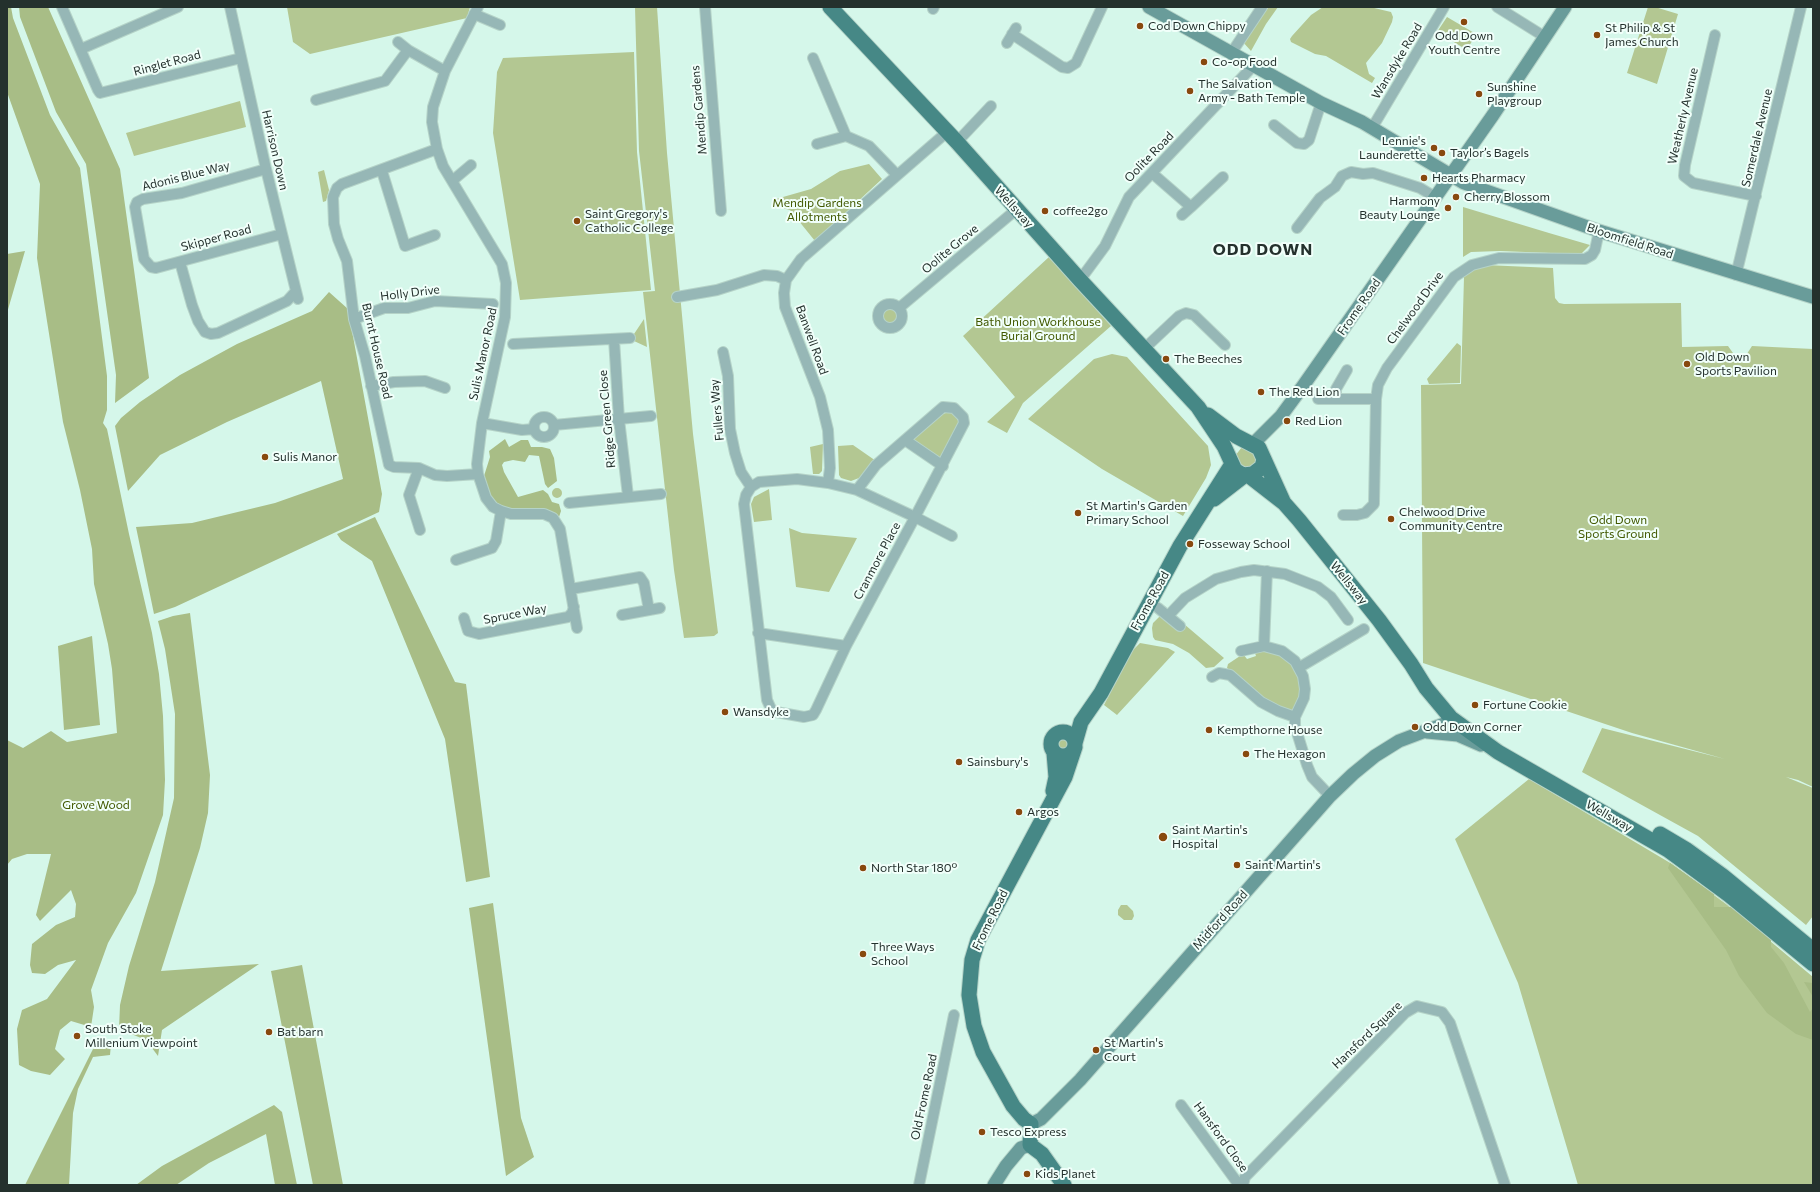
<!DOCTYPE html>
<meta charset="utf-8">
<style>
body{margin:0}
#map{position:relative;width:1820px;height:1192px;overflow:hidden;background:#d5f7ea;font-family:Commissioner,sans-serif}
canvas{display:block}
.frame{position:absolute;inset:0;border:8px solid #24312d;pointer-events:none}
</style>
<div id="map">
<canvas width="1820" height="1192"></canvas>
<div class="frame"></div>
</div>
<script>
const context = document.querySelector('canvas').getContext('2d');
context.lineJoin = 'round';
function fillPath(path, color) { context.fillStyle = color; context.fill(path, 'evenodd'); }
const poly = rows => new Path2D(rows.map(r => 'M' + r).join(''));
function trace(path, color, width, dash) { context.strokeStyle = color; context.lineWidth = width; context.lineCap = dash ? 'butt' : 'round'; context.setLineDash(dash || []); context.stroke(path); }
function label(font, color, halo, rows, align = 'center') {
  context.font = font + ' Commissioner,sans-serif'; context.lineWidth = 4; context.setLineDash([]); context.textBaseline = 'middle'; context.strokeStyle = halo; context.fillStyle = color; for (const [text, x, y, turn = 0] of rows) {
    context.save(); context.translate(x, y); context.rotate((+turn || 0) * Math.PI / 180); context.textAlign = isNaN(turn) ? turn : align; if (halo) context.strokeText(text, 0, 0); context.fillText(text, 0, 0); context.restore();
  }
}
fillPath(poly([
 [287,7,470,7,467,18,310,54,293,42],
 [635,7,657,7,667,153,693,434,718,633,714,636,684,638,674,570,643,292,655,291,639,151],
 [1269,7,1278,7,1266,24,1251,51,1242,41,1259,17],
 [1323,7,1370,7,1391,12,1393,17,1392,22,1382,43,1366,63,1369,74,1375,78,1372,83,1326,56,1315,54,1291,42,1290,39,1292,36,1311,15],
 [1648,7,1655,7,1678,14,1657,84,1627,73],
 [1447,17,1476,34,1467,50,1437,32],
 [634,52,637,152,651,290,520,300,493,133,497,72,503,58],
 [240,101,246,127,134,156,126,133],
 [869,164,882,179,815,241,790,210,778,207,776,199,811,189,840,171],
 [324,170,329,190,326,201,323,202,318,172],
 [1463,207,1549,233,1590,245,1582,253,1576,254,1500,251,1471,252,1463,257],
 [1049,257,1111,326,1023,403,1007,433,987,422,1015,397,963,336],
 [1485,265,1553,268,1555,298,1559,303,1564,304,1681,303,1682,347,1728,346,1733,353,1743,360,1752,346,1813,349,1813,787,1798,780,1786,777,1813,788,1813,916,1806,925,1698,836,1582,772,1602,728,1725,759,1632,733,1423,663,1421,385,1461,384,1464,277,1474,269],
 '882 316a8 8 0 1 1 16 0a8 8 0 1 1-16 0Z',
 [644,319,647,347,634,341,634,334],
 [1457,343,1461,346,1460,383,1429,384,1427,379],
 [1112,354,1127,357,1208,446,1211,465,1206,478,1183,516,1102,469,1028,419,1094,359],
 [950,412,956,416,960,425,941,461,910,440,942,414],
 [823,444,822,471,819,474,813,474,810,447],
 [853,445,876,461,859,478,851,481,841,478,839,475,838,446],
 [1242,447,1256,451,1256,465,1244,470,1235,456],
 '552 493a5 5 0 1 1 10 0a5 5 0 1 1-10 0Z',
 [769,489,772,520,754,522,751,504,754,497],
 [789,528,802,533,857,538,829,592,796,587],
 [1160,616,1184,624,1224,658,1214,667,1206,668,1189,653,1173,644,1155,640,1153,637,1152,628,1153,623],
 [1140,643,1168,648,1175,652,1117,715,1104,705,1132,651],
 [1254,650,1281,653,1298,670,1302,695,1294,711,1290,711,1267,702,1227,668,1228,664,1243,654,1247,659,1256,656],
 '1055 744a7 7 0 1 1 14 0a7 7 0 1 1-14 0Z',
 [1529,779,1672,864,1726,904,1813,977,1813,1185,1578,1185,1518,983,1455,839],
 [1121,905,1127,905,1133,911,1134,916,1132,920,1124,920,1118,915,1118,910]
]), '#b3c792');
fillPath(poly([
 [7,7,11,7,13,18,50,115,80,168,107,376,107,410,103,423,107,429,129,534,152,633,159,674,163,716,165,780,163,815,136,893,108,943,91,990,94,1007,91,1027,71,1021,60,1030,55,1049,65,1059,50,1075,31,1071,19,1065,17,1029,22,1010,47,999,76,960,58,965,45,974,32,973,30,965,32,944,56,925,75,917,76,904,71,890,40,921,36,915,51,854,27,854,12,859,7,865,7,740,23,748,51,731,67,742,117,733,112,669,108,644,94,584,92,549,80,490,63,422,37,258,40,184,7,92],
 [19,7,48,7,120,169,149,378,115,403,116,375,86,164,56,112,20,17],
 [25,251,7,313,7,254],
 [329,292,348,309,382,494,379,512,175,607,154,614,136,527,192,523,275,503,343,479,321,381,227,422,160,455,128,491,115,426,121,418,140,402,180,375,237,344,312,311],
 [505,439,509,447,521,440,528,440,531,447,542,447,550,449,554,458,557,481,548,488,545,484,539,456,529,455,525,462,513,460,504,462,502,465,504,472,518,497,543,490,548,494,552,502,559,504,561,511,559,517,549,511,539,509,504,510,492,500,484,476,490,457,489,451],
 [375,517,455,682,466,684,490,877,466,882,445,739,372,561,341,540,337,534],
 [190,613,210,775,208,813,200,848,161,971,259,964,162,1030,158,1056,146,1040,119,1029,120,1005,129,966,155,882,174,798,175,714,165,649,158,621,173,616],
 [92,636,100,725,64,730,58,646],
 [1670,863,1714,894,1714,907,1736,907,1771,937,1771,947,1784,963,1810,1012,1813,1008,1813,1040,1796,1034,1767,1013,1739,976,1726,950,1668,868],
 [493,903,521,1118,534,1157,506,1176,469,908],
 [302,965,343,1185,313,1185,271,971],
 [1804,982,1813,983,1813,997],
 [111,1044,110,1055,93,1057,78,1089,73,1113,69,1185,25,1185,93,1049,99,1045],
 [274,1105,282,1112,297,1185,275,1185,266,1134,209,1163,176,1185,136,1185,162,1166]
]), '#a8bd86');
const street = poly([
 [62,7,98,90,100,93,241,58],
 [230,7,266,169,298,299],
 [478,7,445,71,433,107,432,122,437,149,443,166,502,264,506,283,505,317,482,423,477,464,478,474,486,498,493,507,501,511,511,514,544,514,553,518,560,529,577,628],
 [705,7,721,211],
 [1497,7,1545,37],
 [933,9,934,7],
 [474,14,500,25],
 [1012,34,1062,67,1068,68,1076,63,1102,7],
 [1715,35,1685,165,1684,176,1693,183,1756,196],
 [398,42,408,50],
 [1007,43,1016,28],
 [81,49,178,7],
 [1232,52,1262,7],
 [813,58,846,136,869,146,897,175],
 [316,100,385,81,408,50,445,71],
 [1274,125,1297,143,1304,144,1309,140,1321,103],
 [1372,128,1444,7],
 [957,142,991,106],
 [817,144,846,136],
 [437,149,342,184,337,188,333,197,334,224,338,239,347,261,354,319,365,356,389,465,394,467,419,468,435,475,447,476,478,474],
 [266,169,182,193,143,199,137,202,135,207,144,259,151,267,156,268,282,234],
 [382,171,405,246,435,235],
 [1152,173,1191,207,1223,177],
 [452,181,471,165],
 [1182,215,1191,207],
 [1297,228,1320,198,1335,187,1342,176,1351,172,1363,174,1373,173,1420,188,1435,197],
 [180,262,192,305,198,321,205,332,211,334,218,333,287,301,296,291],
 [1736,275,1801,7],
 [1080,280,1105,246,1129,197,1254,65],
 [677,297,717,290,764,275,777,276,786,280],
 '878 316a12 12 0 1 1 24 0a12 12 0 1 1-24 0Z',
 [899,308,1017,209],
 [354,319,384,308,408,308,435,301,493,304],
 [614,339,619,419,628,496],
 [513,344,630,338],
 [1145,348,1179,316,1186,313,1194,315,1225,345],
 [723,352,728,376,730,429,735,453,741,472,751,487],
 [371,386,394,382,425,381,445,388],
 [1318,399,1376,399],
 [1336,399,1336,389,1347,370],
 '534 427a10 10 0 1 1 20 0a10 10 0 1 1-20 0Z',
 [482,423,522,430,534,429],
 [554,425,651,416],
 [905,440,943,466],
 [419,468,409,495,420,530],
 [797,479,828,483,857,490,915,517,846,646,816,710,813,715,804,717,776,712,771,709,767,700,744,504,746,495,751,487,759,482,797,479],
 [828,483,830,468,828,430,820,397,785,307,784,293,786,280,801,259,947,132],
 [857,490,876,465,943,407,954,408,963,417,964,423,915,517,952,536],
 [569,503,661,494],
 [1343,515,1357,515,1365,513,1374,504,1376,399,1378,385,1387,368,1454,277,1472,265,1499,258,1585,259,1592,255,1595,250,1599,231],
 [456,560,492,548,496,541,501,511],
 [571,589,640,577,644,583,649,610],
 [1158,608,1180,626],
 [622,615,660,608],
 [1168,616,1185,598,1216,579,1241,572,1254,570,1285,574,1318,587,1331,597,1348,620],
 [464,618,468,631,479,634,568,617,572,613,574,607],
 [758,633,846,646],
 [1264,646,1267,571],
 [1241,651,1264,646,1282,651,1295,661,1303,676,1305,689,1304,698,1295,717],
 [1300,667,1364,629],
 [1212,677,1219,673,1230,675,1261,702,1278,711,1295,717,1295,726,1307,765,1312,777,1330,796],
 [1181,1105,1239,1185],
 [919,1185,954,1015],
 [1243,1185,1245,1177,1249,1173,1405,1013,1417,1006,1442,1012,1450,1023,1505,1185]
]);
const secondary = poly([
 [1149,7,1321,103,1362,122,1464,183,1599,231,1813,297],
 [1253,444,1281,416,1303,386,1493,115,1565,7],
 [1427,732,1458,735,1481,745],
 [1031,1124,1041,1119,1080,1080,1330,796,1353,774,1375,756,1399,741,1444,724,1451,718],
 [994,1185,1006,1166,1021,1148,1030,1145]
]);
const primary = poly([
 [830,7,957,142,1080,280,1198,407,1224,446,1235,470,1243,475,1253,474,1262,467,1264,459],
 [1208,415,1236,436,1259,448,1283,501],
 [1248,475,1284,503,1299,520,1379,620,1411,664,1426,688,1451,718,1498,752,1668,850,1729,895,1813,964],
 [1214,499,1245,475],
 '1051 744a12 12 0 1 1 24 0a12 12 0 1 1-24 0Z',
 [1075,743,1081,722,1101,693,1180,546,1232,464],
 [1053,791,1056,777,1054,753],
 [1660,834,1687,850,1723,876,1813,950],
 [1064,1185,1042,1154,1030,1145,1031,1124,1024,1119,1013,1106,983,1052,974,1026,969,995,972,960,978,940,1065,777,1075,747]
]);
trace(street, '#b5d3c8', 12);
trace(secondary, '#b5d3c8', 15);
trace(primary, '#b5d3c8', 17);
trace(street, '#96b7b6', 10);
trace(secondary, '#699c9a', 13);
trace(primary, '#468886', 15);
for (const [x, y, r, color] of [
 [1464,22,4,"#88490e"],
 [1140,26,4,"#88490e"],
 [1597,35,4,"#88490e"],
 [1204,62,4,"#88490e"],
 [1190,91,4,"#88490e"],
 [1479,94,4,"#88490e"],
 [1434,148,4,"#88490e"],
 [1442,153,4,"#88490e"],
 [1424,178,4,"#88490e"],
 [1456,197,4,"#88490e"],
 [1448,208,4,"#88490e"],
 [1045,211,4,"#88490e"],
 [577,221,4,"#88490e"],
 [1166,359,4,"#88490e"],
 [1687,364,4,"#88490e"],
 [1261,392,4,"#88490e"],
 [1287,421,4,"#88490e"],
 [265,457,4,"#88490e"],
 [1078,513,4,"#88490e"],
 [1391,519,4,"#88490e"],
 [1190,544,4,"#88490e"],
 [1475,705,4,"#88490e"],
 [725,712,4,"#88490e"],
 [1415,727,4,"#88490e"],
 [1209,730,4,"#88490e"],
 [1246,754,4,"#88490e"],
 [959,762,4,"#88490e"],
 [1019,812,4,"#88490e"],
 [1163,837,5,"#88490e"],
 [1237,865,4,"#88490e"],
 [863,868,4,"#88490e"],
 [863,954,4,"#88490e"],
 [269,1032,4,"#88490e"],
 [77,1036,4,"#88490e"],
 [1096,1050,4,"#88490e"],
 [982,1132,4,"#88490e"],
 [1027,1174,4,"#88490e"]
]) { const dot = new Path2D(); dot.arc(x, y, r, 0, 2 * Math.PI); context.fillStyle = color; context.fill(dot); trace(dot, '#f1fffa', 1.5); }
label('12px', '#24312d', '#f1fffa', [
 ["Cod Down Chippy",1148,26],
 ["St Philip & St",1605,28],
 ["James Church",1605,42],
 ["Odd Down",1464,36,"center"],
 ["Youth Centre",1464,50,"center"],
 ["Co-op Food",1212,62],
 ["The Salvation",1198,84],
 ["Army - Bath Temple",1198,98],
 ["Sunshine",1487,87],
 ["Playgroup",1487,101],
 ["Lennie's",1426,141,"right"],
 ["Launderette",1426,155,"right"],
 ["Taylor’s Bagels",1450,153],
 ["Hearts Pharmacy",1432,178],
 ["Cherry Blossom",1464,197],
 ["Harmony",1440,201,"right"],
 ["Beauty Lounge",1440,215,"right"],
 ["coffee2go",1053,211],
 ["Saint Gregory's",585,214],
 ["Catholic College",585,228],
 ["Old Down",1695,357],
 ["Sports Pavilion",1695,371],
 ["The Beeches",1174,359],
 ["The Red Lion",1269,392],
 ["Red Lion",1295,421],
 ["Sulis Manor",273,457],
 ["St Martin's Garden",1086,506],
 ["Primary School",1086,520],
 ["Chelwood Drive",1399,512],
 ["Community Centre",1399,526],
 ["Fosseway School",1198,544],
 ["Fortune Cookie",1483,705],
 ["Wansdyke",733,712],
 ["Odd Down Corner",1423,727],
 ["Kempthorne House",1217,730],
 ["The Hexagon",1254,754],
 ["Sainsbury's",967,762],
 ["Argos",1027,812],
 ["Saint Martin's",1172,830],
 ["Hospital",1172,844],
 ["Saint Martin's",1245,865],
 ["North Star 180°",871,868],
 ["Three Ways",871,947],
 ["School",871,961],
 ["South Stoke",85,1029],
 ["Millenium Viewpoint",85,1043],
 ["Bat barn",277,1032],
 ["St Martin's",1104,1043],
 ["Court",1104,1057],
 ["Tesco Express",990,1132],
 ["Kids Planet",1035,1174]
], 'left');
label('12px', '#24312d', '#f1fffa', [
 ["Wansdyke Road",1397,61,-59],
 ["Ringlet Road",167,63,-15],
 ["Mendip Gardens",699,110,-95],
 ["Weatherly Avenue",1683,116,-77],
 ["Somerdale Avenue",1757,138,-77],
 ["Harrison Down",275,150,77],
 ["Oolite Road",1149,157,-46],
 ["Adonis Blue Way",186,176,-14],
 ["Wellsway",1014,207,48],
 ["Skipper Road",216,238,-15],
 ["Bloomfield Road",1630,241,18],
 ["Oolite Grove",950,249,-40],
 ["Holly Drive",410,293,-7],
 ["Frome Road",1359,307,-55],
 ["Chelwood Drive",1415,308,-54],
 ["Banwell Road",812,340,70],
 ["Burnt House Road",377,351,77],
 ["Sulis Manor Road",483,354,-78],
 ["Fullers Way",717,410,-95],
 ["Ridge Green Close",607,419,-95],
 ["Cranmore Place",877,561,-62],
 ["Wellsway",1349,583,51],
 ["Frome Road",1150,601,-61],
 ["Spruce Way",515,614,-11],
 ["Wellsway",1609,816,30],
 ["Frome Road",990,920,-64],
 ["Midford Road",1220,920,-48],
 ["Hansford Square",1367,1035,-44],
 ["Old Frome Road",924,1097,-78],
 ["Hansford Close",1221,1137,54]
]);
label('12px', '#425900', '#f1fffa', [
 ["Mendip Gardens",817,203],
 ["Allotments",817,217],
 ["Bath Union Workhouse",1038,322],
 ["Burial Ground",1038,336],
 ["Odd Down",1618,520],
 ["Sports Ground",1618,534],
 ["Grove Wood",96,805]
]);
context.letterSpacing = '1px';
label('bold 16px', '#24312d', '#f1fffa', [
 ["ODD DOWN",1263,250]
]);
context.letterSpacing = '0px';
</script>
